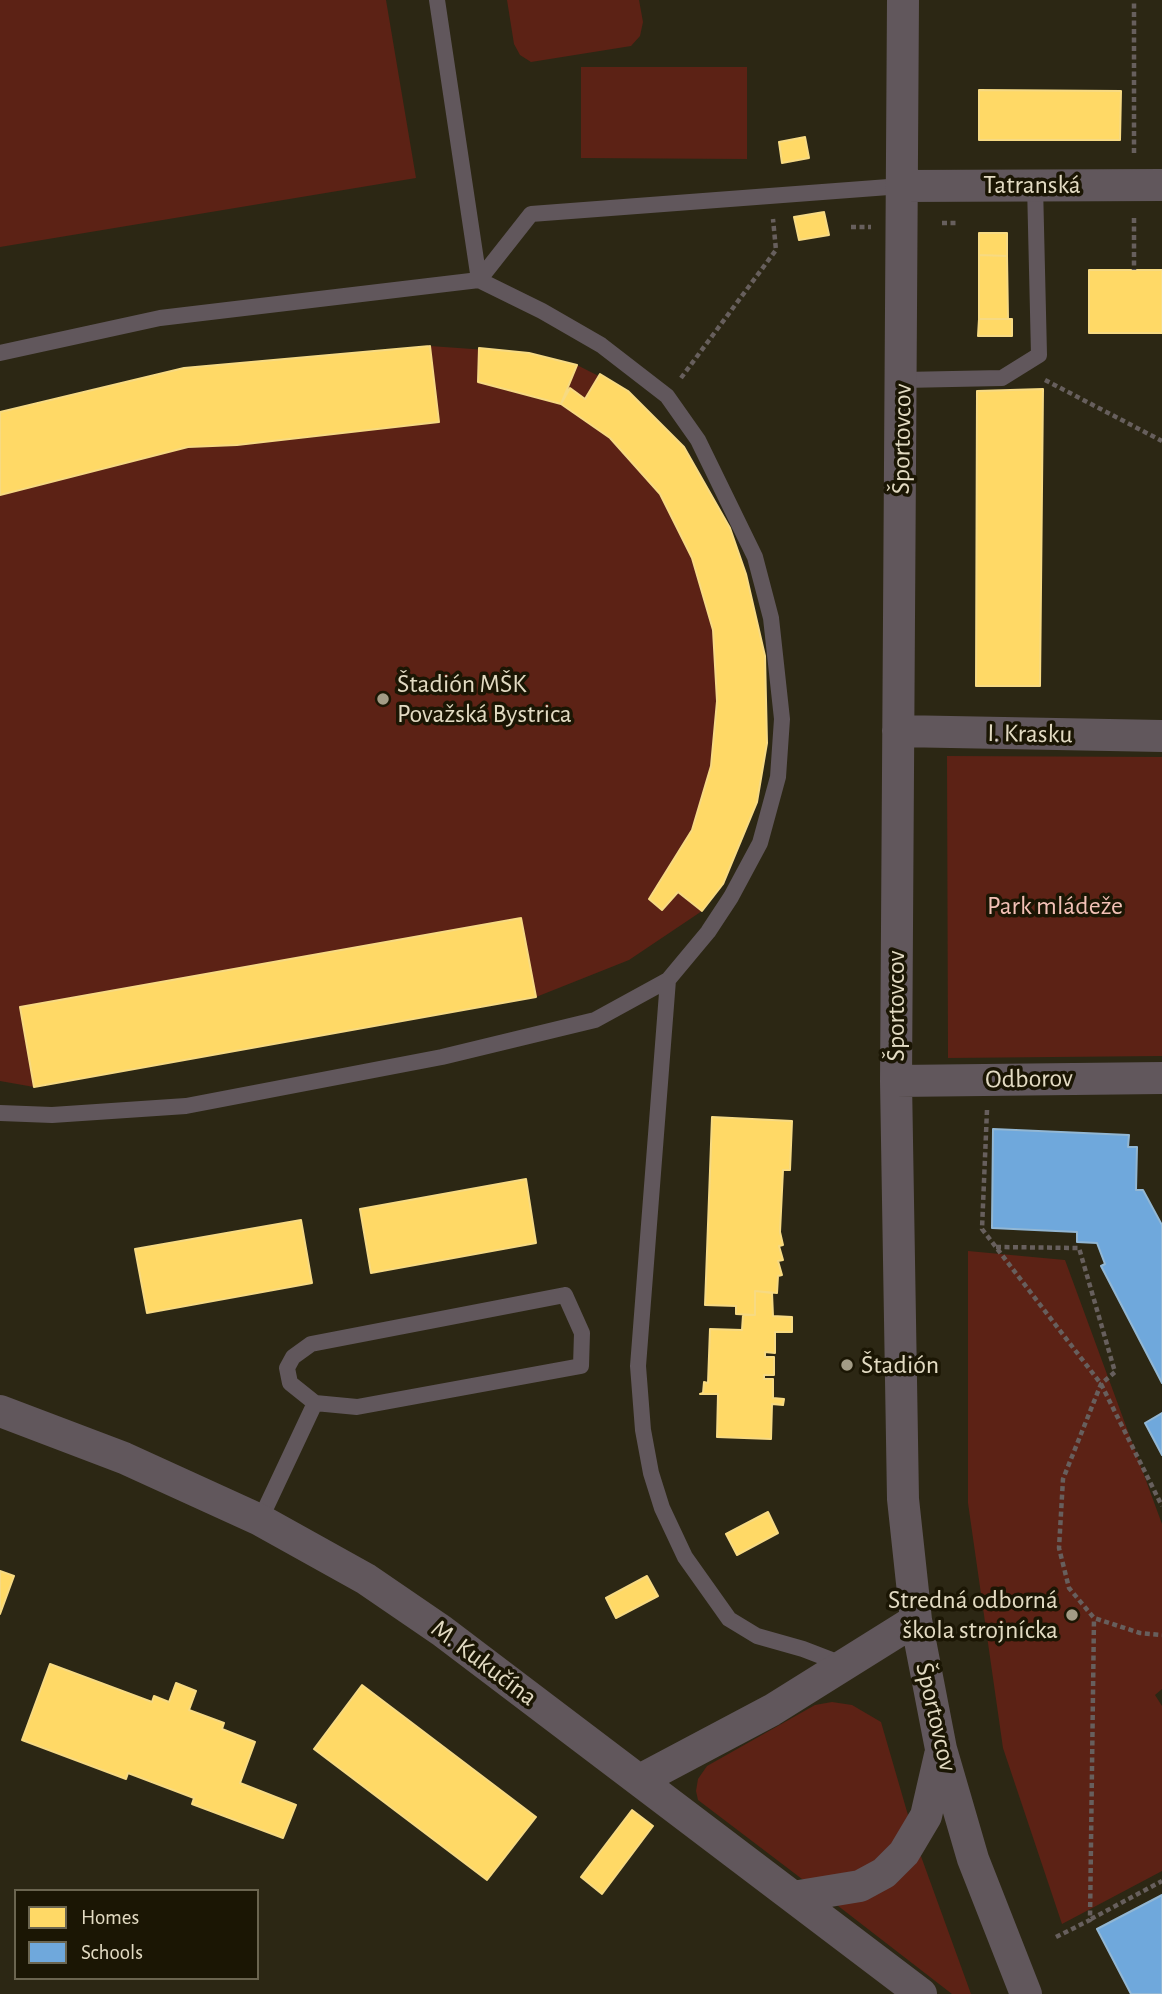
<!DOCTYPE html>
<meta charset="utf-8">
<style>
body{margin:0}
#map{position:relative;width:1162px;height:1994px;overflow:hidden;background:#2c2714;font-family:"Alegreya Sans",sans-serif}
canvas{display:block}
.legend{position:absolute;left:14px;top:1889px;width:245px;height:91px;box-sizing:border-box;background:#1b1604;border:2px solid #6b6550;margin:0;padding:9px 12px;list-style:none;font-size:21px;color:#e3dbc3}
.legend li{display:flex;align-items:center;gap:14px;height:35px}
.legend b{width:35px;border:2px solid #6b6550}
</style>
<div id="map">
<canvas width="1162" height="1994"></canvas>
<ul class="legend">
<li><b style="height:19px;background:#ffd966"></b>Homes</li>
<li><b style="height:19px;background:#6fa8dc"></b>Schools</li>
</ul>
</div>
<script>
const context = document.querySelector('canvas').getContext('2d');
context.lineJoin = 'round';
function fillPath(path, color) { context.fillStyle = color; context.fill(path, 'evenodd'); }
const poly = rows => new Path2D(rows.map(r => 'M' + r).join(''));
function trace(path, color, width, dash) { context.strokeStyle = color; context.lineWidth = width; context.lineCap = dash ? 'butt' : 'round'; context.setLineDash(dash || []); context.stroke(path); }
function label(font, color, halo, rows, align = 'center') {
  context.font = font + ' "Alegreya Sans",sans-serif'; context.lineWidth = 7; context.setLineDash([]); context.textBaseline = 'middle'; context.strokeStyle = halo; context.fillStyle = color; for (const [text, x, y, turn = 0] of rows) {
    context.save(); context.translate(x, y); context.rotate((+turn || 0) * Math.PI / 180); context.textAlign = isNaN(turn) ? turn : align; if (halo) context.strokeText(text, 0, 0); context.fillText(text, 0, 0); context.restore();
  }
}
fillPath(poly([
 [0,0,386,0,416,178,0,247],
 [507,0,639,0,643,22,640,36,631,46,531,62,520,55,514,44],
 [581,67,747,67,747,159,581,158],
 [430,346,529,353,577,365,628,391,684,447,730,528,746,574,765,656,767,743,757,802,723,884,702,911,629,960,536,997,34,1087,0,1081,0,412,184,368],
 [947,756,1162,757,1162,1056,948,1058],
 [968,1251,1065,1260,1162,1524,1162,1689,1155,1695,1162,1706,1162,1871,1062,1924,1003,1748,968,1503],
 [832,1702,852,1705,881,1722,910,1822,873,1866,820,1882,802,1879,698,1800,696,1791,698,1779,707,1766,815,1705],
 [918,1848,971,1994,952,1994,833,1902]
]), '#5c2215');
const homes = poly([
 [979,90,1121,91,1120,140,979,140,979,90],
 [805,137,809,158,782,163,779,142,805,137],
 [824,212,829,235,799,240,794,217,824,212],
 [979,233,1007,233,1007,256,979,255,979,233],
 [979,255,1007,256,1008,319,979,319,979,255],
 [1089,270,1162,270,1162,333,1089,333,1089,270],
 [979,319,1012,319,1012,336,978,336,979,319],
 [430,346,439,422,237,445,188,447,0,495,0,412,184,368,430,346],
 [479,348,529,353,577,365,561,404,478,382,479,348],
 [600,374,628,391,684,447,730,528,746,574,765,656,767,743,757,802,723,884,702,911,678,892,662,910,649,899,692,830,711,766,717,701,713,630,692,558,660,494,610,438,561,404,570,388,585,399,600,374],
 [1043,389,1040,686,976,686,977,391,1043,389],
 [521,918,536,997,34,1087,20,1007,521,918],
 [712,1117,792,1121,790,1170,783,1170,780,1232,783,1245,779,1246,783,1260,778,1261,782,1275,778,1276,777,1293,755,1291,755,1315,736,1314,736,1306,705,1305,712,1117],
 [526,1179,536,1243,371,1273,360,1209,526,1179],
 [301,1220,312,1283,147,1313,135,1249,301,1220],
 [755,1291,772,1293,773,1316,792,1317,792,1332,775,1332,775,1353,765,1352,765,1357,774,1357,774,1375,764,1375,764,1379,773,1379,773,1398,784,1399,783,1405,772,1404,771,1439,717,1437,718,1394,700,1394,703,1393,704,1382,708,1383,710,1329,742,1330,743,1315,755,1315,755,1291],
 [768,1512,778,1533,737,1555,726,1534,768,1512],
 [0,1571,14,1576,0,1614,0,1571],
 [647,1576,658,1596,616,1618,606,1598,647,1576],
 [50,1664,152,1702,154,1696,169,1702,176,1683,196,1691,189,1710,224,1723,222,1729,255,1742,240,1783,296,1805,283,1838,192,1804,194,1798,128,1773,126,1779,22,1740,50,1664],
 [362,1685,536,1817,487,1880,314,1749,362,1685],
 [632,1810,653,1826,602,1894,581,1877,632,1810]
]);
fillPath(homes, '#ffd966');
trace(homes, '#f7da82', 2);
const schools = poly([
 [993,1129,1129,1135,1128,1147,1137,1147,1136,1190,1143,1190,1162,1225,1162,1383,1101,1266,1105,1264,1097,1243,1077,1242,1077,1232,992,1228,993,1129],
 [1162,1413,1162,1455,1145,1423,1162,1413],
 [1162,1895,1162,1994,1131,1994,1097,1929,1162,1895]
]);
fillPath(schools, '#6fa8dc');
trace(schools, '#92b7d4', 2);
trace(poly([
 [1134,153,1134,0],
 [1134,218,1134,270],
 [942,223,957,223],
 [851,227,871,227],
 [681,378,776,250,773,219],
 [1045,380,1162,441],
 [987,1110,982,1229,1101,1384,1162,1506],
 [996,1247,1079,1248,1115,1372,1101,1384,1063,1479,1059,1548,1069,1588,1094,1618,1140,1633,1162,1635],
 [1091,1919,1162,1881],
 [1056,1937,1090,1920,1094,1618]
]), '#675f5d', 4.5, [5, 3.5]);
trace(poly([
 [437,0,479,280,531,214,902,186],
 [0,353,160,318,479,280,542,311,601,345,667,396,698,440,755,557,771,618,782,719,778,777,760,843,731,897,708,932,668,980,595,1020,442,1057,186,1106,52,1115,0,1113],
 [903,380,1002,378,1039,355,1035,185],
 [668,980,638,1366,643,1430,651,1473,662,1508,685,1557,729,1619,757,1636,803,1649,842,1664],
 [565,1295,582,1333,581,1366,357,1407,315,1403,290,1383,287,1368,293,1357,311,1344,565,1295],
 [260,1520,315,1403]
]), '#61575c', 16);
trace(poly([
 [903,0,896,1081,903,1499,916,1620,941,1749,973,1859,1026,1994],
 [902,186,1162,185],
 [898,731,1162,736],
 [896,1081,1162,1078],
 [0,1411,124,1458,260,1520,366,1579,442,1631,921,1994],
 [640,1780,772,1710,916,1620],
 [793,1897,860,1886,884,1873,904,1853,926,1816,940,1755]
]), '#61575c', 32);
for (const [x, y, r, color] of [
 [383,699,7,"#a39c86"],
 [847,1365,7,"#a39c86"],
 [1072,1615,7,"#a39c86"]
]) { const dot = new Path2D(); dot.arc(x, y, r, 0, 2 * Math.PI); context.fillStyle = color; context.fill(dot); trace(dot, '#1b1604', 2.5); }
label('26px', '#e3dbc3', '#1b1604', [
 ["Tatranská",1032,185],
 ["Športovcov",902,439,-89],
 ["I. Krasku",1030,734,1],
 ["Športovcov",896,1006,-90],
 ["Odborov",1029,1079,-1],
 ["M. Kukučína",484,1663,37],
 ["Športovcov",936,1717,77]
]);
label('26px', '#e3dbc3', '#1b1604', [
 ["Štadión MŠK",397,684],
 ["Považská Bystrica",397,714],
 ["Štadión",861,1365],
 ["Stredná odborná",1058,1600,"right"],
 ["škola strojnícka",1058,1630,"right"]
], 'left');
label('26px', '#f3c1b6', '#1b1604', [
 ["Park mládeže",1055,906]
]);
</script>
